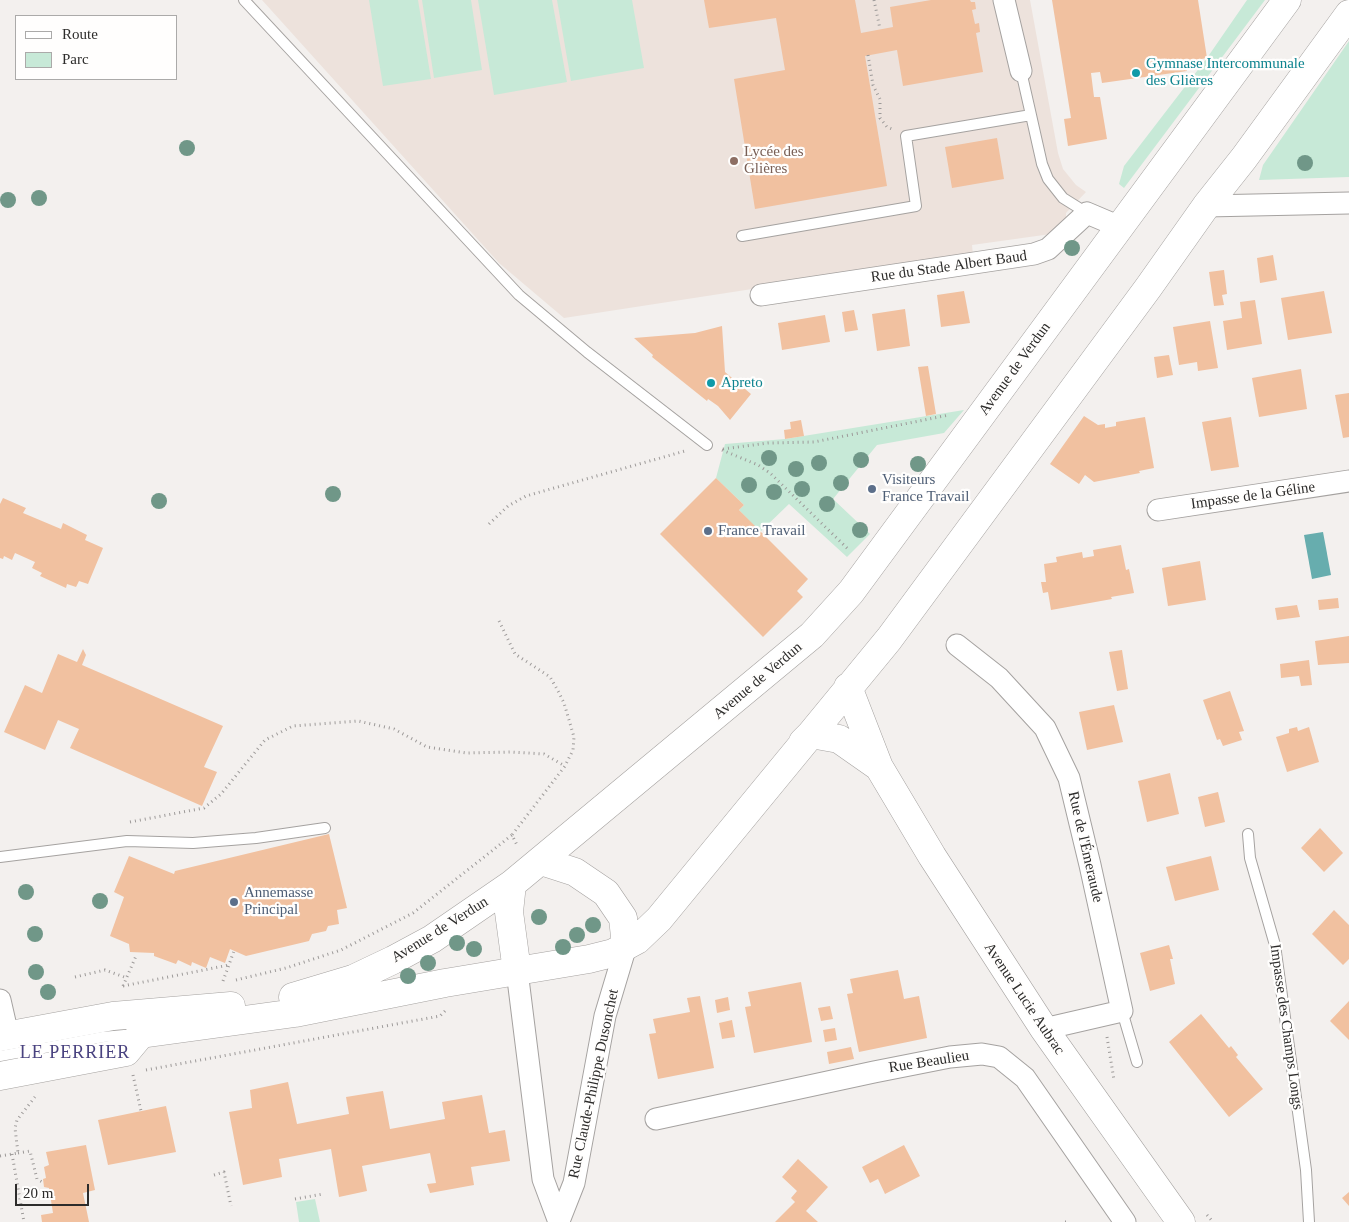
<!DOCTYPE html>
<meta charset="utf-8">
<style>
body{margin:0}
#map{position:relative;width:1349px;height:1222px;overflow:hidden;background:#f3f0ee;font-family:"Times New Roman",serif}
canvas{display:block}
.legend{position:absolute;left:15px;top:15px;width:162px;height:65px;box-sizing:border-box;background:#fffefd;border:1px solid #abaaa9;margin:0;padding:6px 9px;list-style:none;font-size:15px;color:#2d2c2b}
.legend li{display:flex;align-items:center;gap:10px;height:25px}
.legend b{width:25px;border:1px solid #abaaa9}
.scale{position:absolute;left:15px;top:1184px;width:74px;height:22px;box-sizing:border-box;border:2px solid #2d2c2b;border-top:0;padding-left:6px;font-size:15px;line-height:18px;white-space:nowrap;color:#2d2c2b;-webkit-text-stroke:4px #fffefd;paint-order:stroke}
</style>
<div id="map">
<canvas width="1349" height="1222"></canvas>
<ul class="legend">
<li><b style="height:6px;background:#fff"></b>Route</li>
<li><b style="height:14px;background:#c7e9d7"></b>Parc</li>
</ul>
<div class="scale">20 m</div>
</div>
<script>
const context = document.querySelector('canvas').getContext('2d');
context.lineJoin = 'round';
function fillPath(path, color) { context.fillStyle = color; context.fill(path, 'evenodd'); }
const poly = rows => new Path2D(rows.map(r => 'M' + r).join(''));
function trace(path, color, width, dash) { context.strokeStyle = color; context.lineWidth = width; context.lineCap = dash ? 'butt' : 'round'; context.setLineDash(dash || []); context.stroke(path); }
function label(font, color, halo, rows, align = 'center') {
  context.font = font + ' "Times New Roman",serif'; context.lineWidth = 4.5; context.setLineDash([]); context.textBaseline = 'middle'; context.strokeStyle = halo; context.fillStyle = color; for (const [text, x, y, turn = 0] of rows) {
    context.save(); context.translate(x, y); context.rotate((+turn || 0) * Math.PI / 180); context.textAlign = isNaN(turn) ? turn : align; if (halo) context.strokeText(text, 0, 0); context.fillText(text, 0, 0); context.restore();
  }
}
fillPath(poly([
 [262,0,1030,0,1058,153,1063,169,1076,185,1086,192,1066,213,1066,221,1051,234,972,245,973,255,564,318,499,263]
]), '#ede2dc');
fillPath(poly([
 [369,0,418,0,431,79,383,86],
 [422,0,471,0,482,70,434,78],
 [478,0,552,0,567,82,494,95],
 [557,0,632,0,644,68,571,81],
 [1247,0,1265,0,1124,188,1119,184,1124,166,1207,58],
 [1349,41,1349,177,1259,180,1263,165],
 [964,410,944,433,877,445,833,499,870,534,847,557,789,504,760,532,739,510,744,505,716,478,725,444,785,439],
 [315,1199,320,1222,299,1222,296,1202]
]), '#c7e9d7');
fillPath(poly([
 [1323,532,1331,575,1312,579,1304,535]
]), '#67adae');
fillPath(poly([
 [704,0,855,0,861,33,893,27,890,7,931,0,970,0,971,2,975,2,976,9,972,10,975,24,979,23,980,32,976,33,983,72,903,86,897,50,865,56,887,186,755,209,734,79,785,70,776,18,709,28],
 [1052,0,1198,0,1207,58,1185,62,1187,71,1102,83,1100,72,1091,73,1094,97,1100,97,1107,139,1068,146,1064,119,1071,118],
 [997,138,1004,179,952,188,945,147],
 [1273,255,1277,280,1260,283,1257,258],
 [1224,270,1227,294,1222,295,1224,305,1214,306,1209,272],
 [964,291,970,323,941,327,937,295],
 [1324,291,1332,333,1288,340,1281,298],
 [1255,300,1262,344,1227,350,1223,321,1242,318,1240,302],
 [905,309,910,346,877,351,872,314],
 [854,310,858,330,845,332,842,312],
 [825,315,830,342,782,350,778,323],
 [1210,321,1218,368,1198,371,1197,362,1179,365,1173,327],
 [722,326,725,372,751,394,730,420,718,406,708,399,707,401,652,357,653,355,634,338,695,333],
 [1169,355,1173,375,1157,378,1154,357],
 [928,366,936,414,926,416,918,367],
 [1301,369,1307,409,1259,417,1252,378],
 [1349,393,1349,437,1343,438,1335,395],
 [1084,416,1098,425,1105,424,1105,428,1116,426,1116,422,1145,417,1154,468,1139,471,1140,473,1094,482,1085,475,1079,484,1050,464],
 [1231,417,1239,467,1211,471,1202,422],
 [801,420,804,436,785,439,784,430,791,429,790,422],
 [716,478,744,505,739,510,808,579,797,591,803,597,763,637,660,534],
 [3,498,26,508,23,513,61,529,63,523,87,535,85,540,103,548,88,584,79,581,76,587,67,584,66,588,40,576,42,573,32,568,35,562,15,553,12,560,4,556,3,559,0,558,0,504],
 [1121,545,1126,570,1129,569,1134,593,1111,597,1112,599,1051,610,1048,592,1043,593,1041,582,1046,582,1044,564,1057,562,1056,557,1082,552,1083,558,1094,556,1093,550],
 [1200,561,1206,600,1168,606,1162,568],
 [1338,598,1339,608,1319,610,1318,600],
 [1297,605,1300,617,1277,620,1275,608],
 [1349,636,1349,663,1318,665,1315,641],
 [83,649,86,655,82,665,223,726,204,767,217,772,202,806,70,748,79,729,58,720,45,750,4,732,25,685,42,693,58,654,77,662],
 [1122,650,1128,689,1117,691,1109,652],
 [1309,660,1312,685,1301,686,1299,676,1281,678,1280,664],
 [1230,691,1244,731,1239,732,1242,740,1223,746,1220,739,1217,740,1203,700],
 [1114,705,1123,742,1087,750,1079,712],
 [1297,727,1298,731,1309,727,1319,762,1287,772,1276,737,1289,733,1289,729],
 [1170,773,1179,814,1147,822,1138,781],
 [1218,792,1225,822,1205,827,1198,797],
 [1320,828,1343,853,1324,872,1301,848],
 [329,834,347,908,337,910,339,924,328,926,326,931,312,934,309,941,246,956,230,949,225,963,210,957,206,968,192,962,191,966,178,960,176,964,154,956,154,953,130,952,129,944,110,936,124,897,114,892,129,856,174,874,175,871],
 [1211,856,1219,890,1175,901,1166,867],
 [1334,910,1349,925,1349,959,1343,965,1312,934],
 [1169,945,1173,959,1170,959,1175,984,1150,991,1140,953],
 [898,970,904,999,919,996,927,1038,859,1052,847,994,853,993,850,979],
 [801,982,812,1042,754,1053,745,1007,751,1006,748,992],
 [700,996,714,1068,658,1079,649,1034,656,1033,653,1019,690,1012,687,998],
 [728,997,730,1010,717,1013,715,1000],
 [1349,1001,1349,1040,1330,1021],
 [830,1006,833,1019,821,1021,818,1008],
 [1201,1014,1229,1048,1231,1046,1238,1055,1236,1057,1263,1089,1229,1117,1169,1042],
 [732,1020,735,1037,722,1039,719,1023],
 [835,1028,837,1040,825,1042,823,1030],
 [851,1047,854,1059,829,1064,827,1052],
 [288,1082,297,1124,349,1114,346,1097,383,1091,390,1129,445,1119,442,1102,482,1095,489,1133,505,1130,510,1161,471,1167,474,1185,430,1193,427,1184,436,1183,430,1153,362,1166,367,1191,339,1197,331,1149,279,1159,282,1177,243,1185,229,1112,252,1108,250,1090],
 [166,1106,176,1152,108,1165,98,1120],
 [86,1145,95,1190,83,1193,89,1222,42,1222,41,1215,53,1213,49,1188,44,1187,43,1179,46,1178,44,1167,49,1165,46,1152],
 [904,1145,920,1176,885,1194,878,1179,870,1183,862,1167],
 [798,1159,828,1187,806,1211,818,1222,775,1222,795,1202,791,1198,797,1191,782,1177],
 [1349,1192,1349,1206,1342,1198]
]), '#f1c1a0');
const lane = poly([
 [244,0,519,295,587,352,707,445],
 [1021,71,1031,115],
 [742,236,916,206,906,136,1031,115,1042,164,1048,179,1063,198,1087,213],
 [1248,834,1250,858,1275,945,1306,1170,1309,1222],
 [0,857,127,841,193,843,256,838,325,828],
 [1122,1011,1137,1062],
 [0,1056,103,1037,135,1034]
]);
const street = poly([
 [1004,0,1021,71],
 [1206,206,1349,203],
 [761,295,1034,254,1048,249,1087,213,1120,227],
 [1158,510,1349,481],
 [957,645,999,678,1045,728,1069,778,1090,865,1122,1011,1044,1029],
 [517,971,543,1179,559,1222],
 [0,1000,8,1035],
 [656,1119,874,1072,950,1057,982,1054,999,1057,1025,1078,1125,1222],
 [559,1221,574,1183,605,1016,626,946]
]);
const secondary = poly([
 [848,687,879,767,932,856,1044,1029,1181,1222],
 [803,742,811,734,839,739,879,767],
 [541,861,575,872,606,893,623,918,626,946],
 [512,884,509,912,517,971],
 [293,997,353,979,393,960,432,939,512,884,812,635,851,592,1287,0],
 [0,1037,113,1016,231,1006],
 [0,1076,126,1052,141,1034,295,1013,445,983,589,959,613,953,637,940,659,919,889,639,1148,288,1206,206,1244,158,1349,14]
]);
trace(lane, '#a5a2a0', 12);
trace(street, '#a5a2a0', 23);
trace(secondary, '#a5a2a0', 29);
trace(poly([
 [874,0,880,29],
 [868,55,873,85,880,99,880,118,887,127,892,129],
 [723,449,768,443,814,442,949,415],
 [722,450,758,465,770,473,849,550],
 [489,524,508,506,526,496,685,451],
 [499,621,515,654,550,677,557,689,564,703,574,737,573,750,565,766,512,835,517,845],
 [130,822,204,808,221,794,265,740,293,726,358,721,394,729,427,747,467,753,511,752,544,754,565,766],
 [75,977,105,970,127,978],
 [236,980,286,968,341,950,413,913,512,835],
 [223,981,234,951],
 [123,986,229,965],
 [123,986,136,956],
 [1107,1037,1114,1080],
 [146,1070,440,1016,447,1009],
 [133,1075,141,1111],
 [18,1153,30,1151,37,1179,44,1183],
 [12,1154,24,1222],
 [0,1156,18,1153,15,1128,17,1120,35,1097],
 [214,1175,224,1172,231,1206],
 [295,1199,323,1194],
 [1207,1215,1213,1222],
 [1065,1222,1066,1222]
]), '#9d9a99', 3, [1, 4]);
trace(lane, '#fff', 10);
trace(street, '#fff', 21);
trace(secondary, '#fff', 28);
context.fillStyle = '#709788';
for (const [x, y] of [
 [187,148],
 [1305,163],
 [39,198],
 [8,200],
 [1072,248],
 [769,458],
 [861,460],
 [819,463],
 [918,464],
 [796,469],
 [841,483],
 [749,485],
 [802,489],
 [774,492],
 [333,494],
 [159,501],
 [827,504],
 [860,530],
 [26,892],
 [100,901],
 [539,917],
 [593,925],
 [35,934],
 [577,935],
 [457,943],
 [563,947],
 [474,949],
 [428,963],
 [36,972],
 [408,976],
 [48,992]
]) { context.beginPath(); context.arc(x, y, 8, 0, 2 * Math.PI); context.fill(); }
for (const [x, y, r, color] of [
 [1136,73,5,"#0f9aa8"],
 [734,161,5,"#8d6e63"],
 [711,383,5,"#0f9aa8"],
 [872,489,5,"#5c6f8a"],
 [708,531,5,"#5c6f8a"],
 [234,902,5,"#5c6f8a"]
]) { const dot = new Path2D(); dot.arc(x, y, r, 0, 2 * Math.PI); context.fillStyle = color; context.fill(dot); trace(dot, '#fffefd', 2); }
label('15px', '#0d838f', '#fffefd', [
 ["Gymnase Intercommunale",1146,64],
 ["des Glières",1146,81],
 ["Apreto",721,383]
], 'left');
label('15px', '#785e54', '#fffefd', [
 ["Lycée des",744,152],
 ["Glières",744,169]
], 'left');
label('15px', '#2d2c2b', '#fffefd', [
 ["Rue du Stade Albert Baud",949,267,-8],
 ["Avenue de Verdun",1015,369,-54],
 ["Impasse de la Géline",1253,496,-8],
 ["Avenue de Verdun",758,681,-40],
 ["Rue de l'Émeraude",1085,847,77],
 ["Avenue de Verdun",440,930,-32],
 ["Avenue Lucie Aubrac",1024,999,56],
 ["Impasse des Champs Longs",1286,1027,82],
 ["Rue Beaulieu",929,1062,-9],
 ["Rue Claude-Philippe Dusonchet",594,1084,-78]
]);
label('15px', '#4e5e75', '#fffefd', [
 ["Visiteurs",882,480],
 ["France Travail",882,497],
 ["France Travail",718,531],
 ["Annemasse",244,893],
 ["Principal",244,910]
], 'left');
context.letterSpacing = '1px';
label('18px', '#49427f', '#fffefd', [
 ["LE PERRIER",75,1053]
]);
context.letterSpacing = '0px';
</script>
